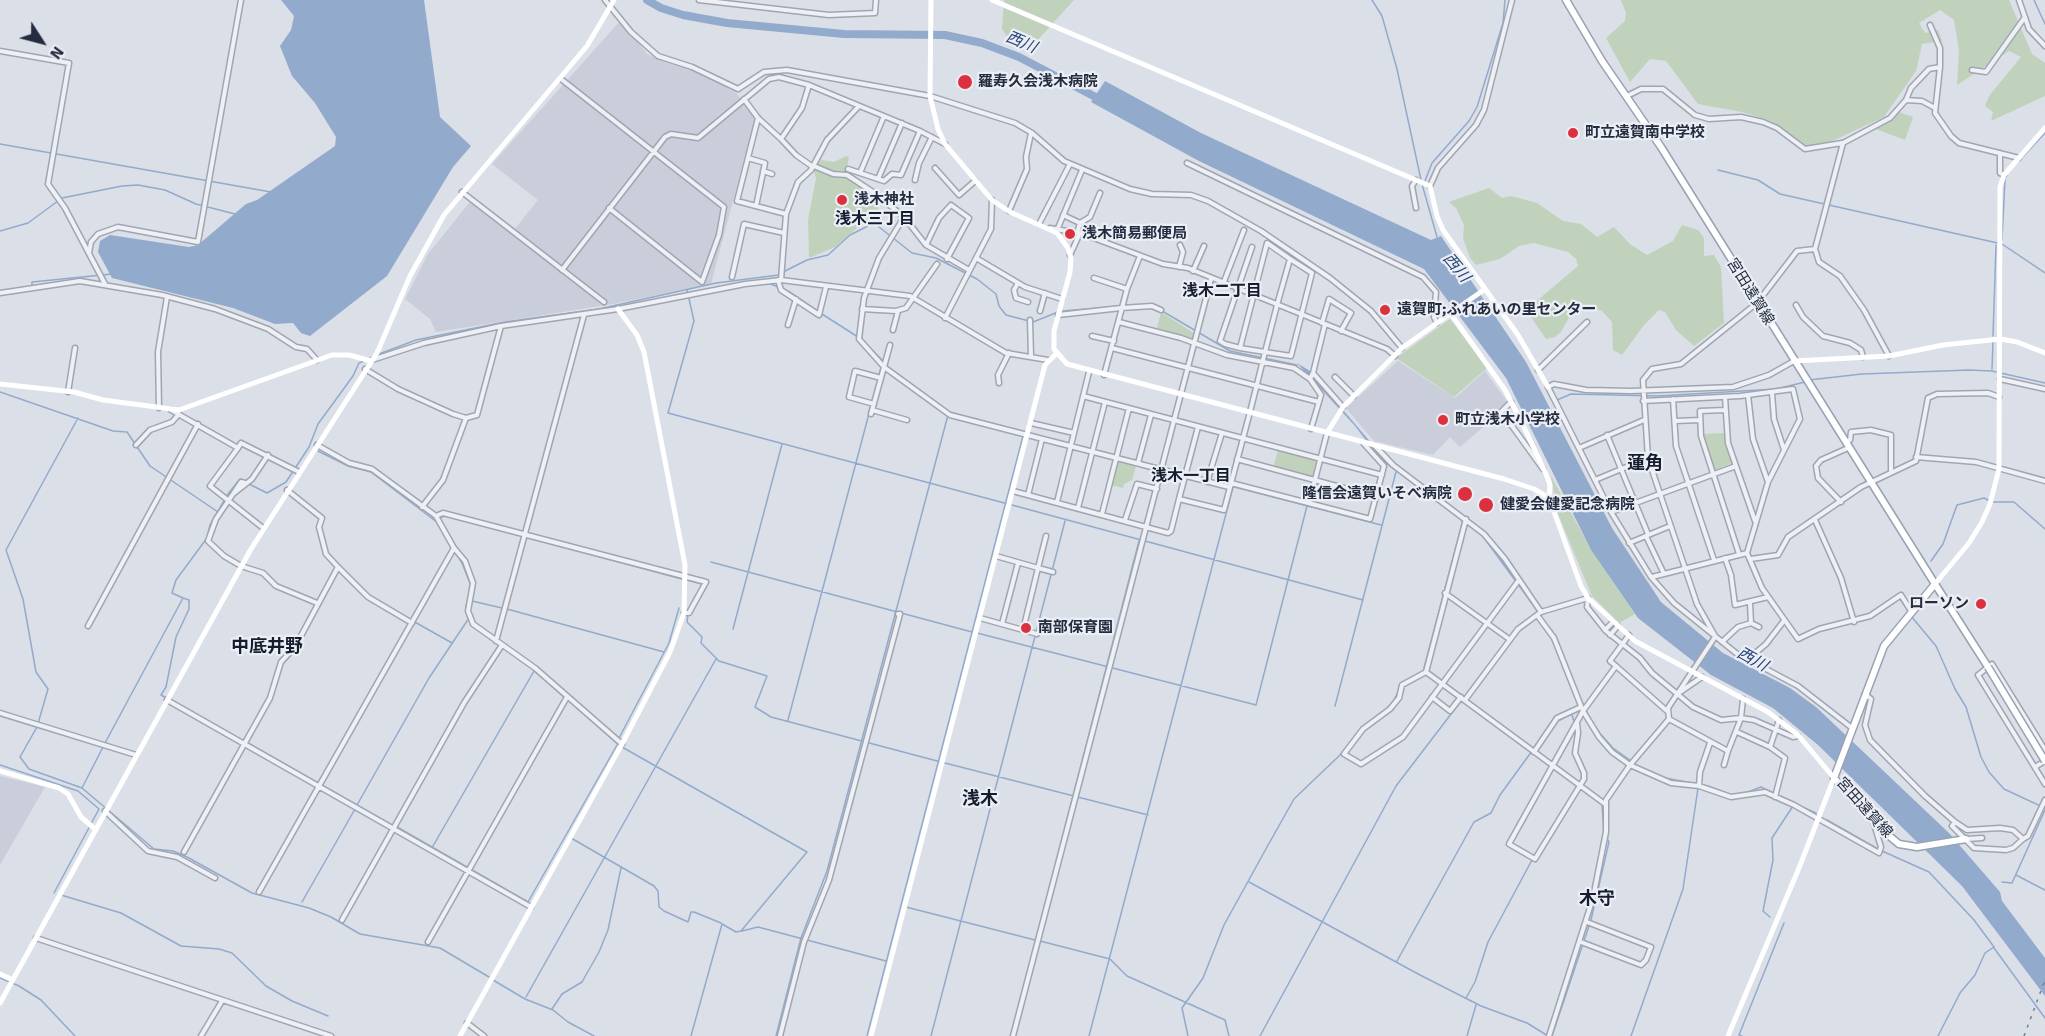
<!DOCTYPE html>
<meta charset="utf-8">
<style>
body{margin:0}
#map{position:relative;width:2045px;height:1036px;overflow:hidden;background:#dbdfe7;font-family:Signika,sans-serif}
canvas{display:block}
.north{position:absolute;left:12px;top:12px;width:60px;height:60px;-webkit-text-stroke:4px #ebeef5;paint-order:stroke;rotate:126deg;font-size:16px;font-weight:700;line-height:24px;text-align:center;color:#242c3f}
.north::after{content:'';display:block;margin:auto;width:21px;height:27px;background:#242c3f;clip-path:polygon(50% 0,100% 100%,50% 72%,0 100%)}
</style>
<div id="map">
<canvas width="2045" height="1036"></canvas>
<div class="north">N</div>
</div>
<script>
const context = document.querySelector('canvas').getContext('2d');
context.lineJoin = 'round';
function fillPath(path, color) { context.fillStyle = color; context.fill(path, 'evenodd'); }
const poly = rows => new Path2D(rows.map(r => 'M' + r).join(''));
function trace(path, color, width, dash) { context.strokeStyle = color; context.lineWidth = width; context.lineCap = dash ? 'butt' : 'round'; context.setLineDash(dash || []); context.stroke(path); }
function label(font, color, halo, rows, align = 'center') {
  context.font = font + ' Signika,"Noto Sans JP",sans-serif'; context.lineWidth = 4.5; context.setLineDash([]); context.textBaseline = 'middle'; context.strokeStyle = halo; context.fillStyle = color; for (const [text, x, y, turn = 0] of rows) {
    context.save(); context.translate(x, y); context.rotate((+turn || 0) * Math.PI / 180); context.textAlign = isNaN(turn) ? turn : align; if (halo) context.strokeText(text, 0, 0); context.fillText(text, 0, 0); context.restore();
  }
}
fillPath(poly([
 [621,20,647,54,664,62,706,75,736,93,755,118,711,284,613,304,436,332,430,319,405,299,428,254,473,198,514,230,538,200,492,164],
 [1398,361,1455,398,1485,371,1506,400,1506,403,1494,413,1496,416,1460,447,1450,437,1433,455,1374,441,1346,408],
 [0,776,45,787,0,865]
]), '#c9ceda');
fillPath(poly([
 [1004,0,1074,0,1035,43,1029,45,1006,35,1002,29],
 [1621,0,2009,0,2032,54,2045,63,2045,96,1991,121,1993,112,1985,106,1989,96,2021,57,2009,51,1957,85,1959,51,1954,20,1940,10,1919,23,1925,33,1938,30,1942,41,1922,44,1916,71,1884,117,1830,142,1808,147,1771,121,1742,112,1698,104,1666,61,1650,59,1630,82,1606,38,1625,21,1626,13],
 [1899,112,1913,117,1905,140,1873,128],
 [846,156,849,157,846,171,848,178,879,200,878,211,872,221,858,227,835,247,809,258,808,220,816,178,814,171,821,160,834,162],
 [1489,188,1502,198,1511,196,1537,203,1563,221,1581,224,1597,237,1614,227,1630,244,1647,255,1673,241,1682,225,1698,230,1704,238,1704,256,1714,255,1721,267,1724,323,1694,346,1676,330,1665,312,1659,310,1644,325,1622,355,1613,350,1612,322,1601,310,1594,309,1571,314,1561,332,1555,337,1546,339,1526,310,1578,266,1576,259,1568,252,1534,243,1519,246,1500,259,1476,265,1470,258,1463,238,1464,225,1456,208,1449,202],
 [1161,312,1195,334,1193,340,1157,328],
 [1450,319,1487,368,1454,397,1396,358],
 [1724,433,1732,463,1712,471,1702,434],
 [1278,450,1319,460,1314,478,1273,468],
 [1120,461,1136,466,1132,480,1124,484,1123,488,1111,485,1117,462],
 [1551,476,1591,550,1635,614,1619,623,1592,596,1558,514]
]), '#c0d2bb');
fillPath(poly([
 [281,0,424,0,440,117,471,146,453,167,387,276,310,336,301,333,293,323,275,324,233,308,112,278,98,252,100,241,110,235,189,247,198,245,246,204,257,200,335,146,336,137,315,103,292,76,280,46,291,30,294,16],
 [1105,81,1201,133,1431,240,1441,236,1526,362,1612,528,1661,602,1723,653,1790,688,1816,707,1949,833,2000,892,2002,901,2045,958,2045,996,1962,886,1818,745,1773,708,1711,675,1638,618,1591,550,1506,378,1424,269,1199,161,1091,102],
 [1297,363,1310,371,1389,464,1482,533,1504,561,1538,613,1481,535,1381,460,1355,426]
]), '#92aacc');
trace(poly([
 [1372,0,1382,16,1397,69,1421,180],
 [2034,0,2045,24],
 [0,144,271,192],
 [2019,161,2045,133],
 [1718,170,1758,180,1780,194,2002,244,2045,273],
 [1425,181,1432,163,1469,121,1477,107,1503,23,1505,0],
 [1422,184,1437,237],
 [0,231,28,223,62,198,122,186,138,185,165,190,196,204,235,214],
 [2002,240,2005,179],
 [783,272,807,260,828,255,850,235,874,223,912,253,936,258,977,279,996,294,999,306,1006,315,1033,322,1058,312],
 [766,282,790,292,818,311],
 [22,288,32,286,32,282,112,274],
 [687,290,694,321,668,413,1008,504],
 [1125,305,1145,305],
 [1152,305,1230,351,1297,365],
 [1063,311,1121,306],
 [822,314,858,337],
 [1993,336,1996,245],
 [864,342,884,362],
 [379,354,416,340,505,322,599,309,716,283,779,275],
 [887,366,949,412,1070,444],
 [1992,369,1993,341],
 [879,375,882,365],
 [1809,380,1862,374,1969,370,1992,371,2045,383],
 [0,392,113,431,127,432,150,466,218,512],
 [1557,400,1571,394,1658,396,1776,389,1805,382],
 [872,401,878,380],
 [78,418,6,550,23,599,36,672,48,689,37,727,20,757,29,769,82,788,154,849,173,851,187,857,252,893,309,908,331,917,360,934,440,948,489,977],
 [1095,450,1157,466],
 [318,451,348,466,371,472,438,523],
 [249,484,267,493,286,482,309,447,318,424,353,376,359,363,364,361],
 [1231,486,1381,525],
 [1992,502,2014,502,2045,529],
 [1012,505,1363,600],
 [438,518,446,516,508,532],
 [323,522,321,527,328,553,344,571],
 [440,527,462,563,471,586],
 [533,539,682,579],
 [1931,561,1943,544,1957,505,1984,498,1988,500],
 [711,562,972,632],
 [687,580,702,584],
 [183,598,189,600,189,609,176,637,166,687,161,695,243,741],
 [468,599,466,607,468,620,494,641],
 [1900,599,1909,612],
 [472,601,502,608],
 [507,609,664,652],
 [688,615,687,622,702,637,701,643,719,661,767,676,755,707,771,717,941,762],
 [1540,616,1556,636,1563,655],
 [1911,616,1936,646,1955,689,1966,707,1981,757,1989,772,2004,789,2045,808],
 [413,621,452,643],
 [1519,626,1535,614],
 [733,629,782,444],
 [977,633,1256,705,1307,506],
 [498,644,534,670,564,697],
 [1428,670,1463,696],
 [1423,672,1463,520],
 [1464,697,1516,629],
 [1580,699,1596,729,1613,748,1641,768],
 [568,700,618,744],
 [1335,706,1396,472],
 [1572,715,1575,725],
 [788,720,871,406],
 [1556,722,1579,710],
 [1366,725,1392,704,1399,690],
 [618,740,669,643,679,608],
 [105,743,183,598,172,593,176,580,207,538,210,525,228,494,240,479,246,481],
 [248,743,392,825],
 [1574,745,1576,732],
 [622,747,807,852,741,931,736,932,722,924,691,1036],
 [945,763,1148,815],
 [0,765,78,791,99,809,54,893],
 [1665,778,1708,786,1732,795],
 [1581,782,1582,772],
 [82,788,103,747],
 [1743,794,1761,787,1779,796],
 [1603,800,1628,765],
 [1786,800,1816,813],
 [357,805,429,678,467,621],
 [1602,805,1604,833],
 [1827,820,1878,849],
 [397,827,528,902,617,745],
 [571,838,654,886,658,891,659,907,664,911,688,922,691,912,694,912,721,923],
 [433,846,534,671],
 [1882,851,1929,872,1974,920,1994,947,1985,953,1975,975,1960,993,1938,1036],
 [2016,875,2045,890],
 [1249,882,1420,975,1481,1006,1527,1023,1548,1036],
 [2002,882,2012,883,2045,810],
 [61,895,121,913,181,946,219,949,232,953,266,986,292,1001,328,1016],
 [302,902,355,809],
 [906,907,1035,940],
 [1770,917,1763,911,1773,860,1772,838,1793,806],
 [742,931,758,927,886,961],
 [1040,941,1110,959,1127,976,1225,1020,1229,1036],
 [1994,948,2045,1018],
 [1397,961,1474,822,1491,813,1500,795,1532,751],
 [0,978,19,986,41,1000,75,1036],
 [493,980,525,999,553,1010,568,1022,594,1036],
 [526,997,716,659],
 [1466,998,1475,982,1488,942,1532,860],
 [552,1009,562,994,582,982,599,952,608,930,621,868],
 [776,1036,801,938,827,871,948,415],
 [867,1036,1023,436],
 [931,1036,1065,521],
 [1011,1036,1139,541],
 [1089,1036,1233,487],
 [1188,1036,1182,1008,1203,978,1224,925,1267,847,1294,799,1340,755,1356,735],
 [1260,1036,1396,786,1461,701],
 [1467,1036,1476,1005],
 [1552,1036,1591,920,1609,842,1606,837],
 [1631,1036,1683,889,1698,788],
 [1742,1036,1739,1035,1784,923]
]), '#92aacc', 1.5);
trace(poly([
 [647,0,661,8,683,15,727,23,844,34,945,35,982,43,1019,57,1105,102]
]), '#92aacc', 8);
const street = poly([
 [605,0,631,32,658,56,692,67,738,89,764,72,787,70,930,96,1015,123,1032,133,1064,161,1130,189,1152,194,1191,195,1208,201,1261,231,1330,278,1371,311,1402,348],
 [699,0,829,15,875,13,876,0],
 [2019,0,2029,29,2045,46],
 [1930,25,1940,48,1940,67,1935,113,1951,136,1959,143,2019,158],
 [0,51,69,63,48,184,65,208,105,284],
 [1972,70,1986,72,2025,17],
 [561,79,724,207,719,235,702,282,609,208],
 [1627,96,1641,89,1663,89,1695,115,1709,119,1741,117,1763,122,1777,128,1805,149,1842,143],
 [744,99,758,118,781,139,802,108,809,85],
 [1906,100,1911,88,1929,69,1940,67],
 [758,118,737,201,786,214],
 [781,139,796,155,813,167],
 [2000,153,2000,173,2004,175],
 [748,158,765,163,756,206],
 [1187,163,1423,277,1436,292,1434,317,1437,323],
 [814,166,833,174,847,175,876,194,904,217,926,245,969,270],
 [935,168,959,195,975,181],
 [848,169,884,181,892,174,901,175,920,131],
 [763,171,772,174],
 [860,173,884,116],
 [878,179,902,123],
 [915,180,919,163,932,137],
 [1430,186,1438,168,1476,125,1484,110,1512,0],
 [462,192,604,302],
 [1416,208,1412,186,1416,180],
 [1009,211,1027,169,1026,157,1031,133],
 [1063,215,1080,223],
 [1039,224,1070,164],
 [1050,228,1083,234,1163,264,1188,268,1387,349,1395,356],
 [1058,228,1082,170],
 [1077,233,1080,223,1090,217,1100,193],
 [926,245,939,218,951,205,969,218,947,259],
 [1252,247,1220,341,1225,344,1240,348,1267,243,1290,259],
 [89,253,91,242,98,234,118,227,198,242,241,0],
 [1070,255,1080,233],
 [976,258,1025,287,1062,299],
 [1179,267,1183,252,1180,245],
 [562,270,665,137,671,134,698,138,769,79,779,77,809,85,920,131,945,144],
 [1193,271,1204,246],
 [732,277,744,224,784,233],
 [1094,278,1127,289],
 [778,280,781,290,819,315,826,287],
 [781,280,786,214,798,182,811,170,827,140,859,106],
 [1018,283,1014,290,1016,298,1028,302],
 [1223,284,1244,230],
 [0,293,80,281,162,295,215,309,268,329,296,347,307,349,317,360],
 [1796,305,1803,317,1823,336,1850,343,1861,350,1863,357],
 [862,309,896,311,906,308,937,264],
 [1040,311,1045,293],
 [1058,315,1121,308,1152,306,1161,310],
 [945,318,991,229,992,200],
 [1030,320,1031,356],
 [1119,322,1181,338,1227,355,1294,368,1310,379,1313,373,1343,407],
 [1322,323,1329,299,1351,313,1341,331],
 [788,325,796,299],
 [893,330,898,311],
 [1092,336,1114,341],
 [890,345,884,367,950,415,1229,487],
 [1112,348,1319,402],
 [1889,356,1864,310,1840,276,1819,262,1815,249,1843,143,1890,118,1906,100,1922,101,1935,108],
 [372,360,424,343,501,326,618,309,745,284,781,280,910,296,1006,353,1048,360],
 [1794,361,1769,375,1733,387,1631,391,1586,390,1554,384,1548,387,1611,512,1651,577,1674,603,1736,653,1798,686,1852,728],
 [365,369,398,389,453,414,466,418,477,415,501,326],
 [1538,370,1587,322],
 [1313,373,1325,324],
 [1104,375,1127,289,1140,256],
 [1335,377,1354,396],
 [1310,379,1321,395,1311,429],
 [2000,379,2045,389],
 [999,383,998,375,1009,353],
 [68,392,75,348],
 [1772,393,1774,419,1784,450],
 [1748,395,1753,439,1768,482],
 [1083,396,1382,475],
 [1725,397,1728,443,1755,521],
 [1673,399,1676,446,1714,560],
 [1643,401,1740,396,1793,389,1800,419,1768,482,1747,553],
 [1511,402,1498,415,1512,426,1543,469],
 [874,404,849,397,855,371,881,378],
 [159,408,158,352,167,297],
 [171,410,238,448,241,443,299,472],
 [872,410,907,420],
 [1725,410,1700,411,1701,436,1739,554],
 [871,414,884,367,859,339,864,298,879,258,904,217],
 [1675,421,1700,420],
 [1031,423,1074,433],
 [1607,435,1648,534],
 [1846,443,1850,440,1851,432,1871,430,1891,435,1891,471],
 [136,445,150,430,172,422,179,414],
 [317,445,349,463,372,469,436,516,454,548,465,561,473,583,468,611,473,624,535,668,622,744],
 [1375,446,1393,465,1484,534,1505,559,1541,612],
 [238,448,210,486,263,528],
 [1579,448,1644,420],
 [268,455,252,479,233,494,216,519,208,541,224,556,241,566,263,573,276,586,317,603],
 [1916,457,1976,462,2045,481],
 [1237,459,1377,497],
 [1138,463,1151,415],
 [1595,480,1648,458],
 [1207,482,1222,433],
 [1231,483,1370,519,1384,466,1364,444],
 [287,490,322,518,319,527,326,554,338,567,368,597,412,623],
 [1013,491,1168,533,1171,531,1179,499,1224,510,1250,412,1265,352,1277,305,1290,259,1312,273,1291,356,1265,352,1240,348],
 [233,494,241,482,245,483],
 [1028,495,1042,439],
 [1179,499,1198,427],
 [1057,502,1089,372],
 [1841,502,1818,478,1816,466,1821,460,1848,448],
 [1309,503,1327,433],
 [422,507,443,480,466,418],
 [1078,508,1105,402],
 [1611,512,1736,466],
 [1102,514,1129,408],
 [436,516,443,513,706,582,689,613,684,613],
 [1466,519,1426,672,1402,685,1399,698,1390,709,1363,729,1344,754,1361,764,1403,737,1519,580],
 [1125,520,1137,484,1157,489],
 [1815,520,1841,578,1854,622],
 [1046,536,1038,568,1053,572],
 [1646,536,1664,574],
 [1629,543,1670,526],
 [1747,553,1762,588,1798,639,1819,629,1870,616,1901,595,1911,611],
 [1725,558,1731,575,1735,605,1768,597],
 [1751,559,1778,555,1788,537,1861,487,1916,461,1928,398,1937,394,1988,393,1999,397],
 [1652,577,1747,553],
 [1445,593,1509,639],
 [1750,603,1751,623],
 [1537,615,1554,638,1583,711,1599,737,1612,752,1630,765,1671,783,1699,786,1731,797,1765,792,1794,805,1879,853,1881,847,1873,821],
 [980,618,1023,630,1038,568,996,556],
 [1002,624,1018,563],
 [88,626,198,424],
 [1023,630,1037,634],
 [1605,630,1613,622],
 [1610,635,1618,626],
 [1715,636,1697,604,1648,458,1643,380,1652,369,1681,364,1757,303,1797,251,1815,249],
 [496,641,584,315],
 [1722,642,1738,627,1751,623,1759,627],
 [1747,660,1766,644,1783,622],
 [1616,666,1667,711],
 [1426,672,1605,804],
 [1680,692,1702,677],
 [1865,694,1871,699,1865,725,1870,740,1925,796,1955,822],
 [1432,697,1450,711,1461,697],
 [1743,699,1741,718,1754,720,1793,737,1798,736],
 [167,700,531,907],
 [1465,700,1518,629,1541,612,1588,598,1587,607,1606,631,1640,658,1652,673,1693,707,1721,720,1741,718,1728,751,1669,719],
 [0,713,136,755],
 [1577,723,1578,733,1575,753,1584,773,1584,779,1535,859,1509,844,1583,711,1616,666,1610,661,1629,635],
 [1737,732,1770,747],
 [2045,750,1992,664,1978,675,2045,784],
 [1534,752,1557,718,1581,707],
 [1724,765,1728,751],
 [2035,767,2045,761],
 [1699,786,1700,772,1710,743],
 [1775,797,1785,758,1770,747,1779,720],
 [105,811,148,851,177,857,215,878],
 [1955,822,1967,830,2000,828,2013,830,2023,839,2013,848,2006,850,1974,848,1952,826,1955,822],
 [1967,839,1982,838],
 [2023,839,2028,836,2045,800],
 [184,852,270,698,281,662,295,647,338,567],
 [259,892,454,548],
 [342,920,464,703,502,645],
 [36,938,331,1036],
 [428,942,567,697],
 [1581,942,1641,965,1646,960,1651,947,1587,922],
 [467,1023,484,1036],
 [201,1036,222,1001],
 [780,1036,804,942,829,880,900,614,898,614],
 [1013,1036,1211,279],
 [1549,1036,1593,898,1606,832,1606,800,1630,765,1669,719,1668,708,1715,637]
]);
const primary = poly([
 [1566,0,1602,61,1661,147,1935,584,1884,646,1834,778,1882,830,1899,844,1917,847,1966,839],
 [1935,584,1988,667]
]);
trace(street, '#a0a6b1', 7);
trace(primary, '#99a2b4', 9);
trace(street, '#eef0f5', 4);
trace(poly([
 [931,0,930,96,938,129,945,144,992,200,1010,212,1057,233,1068,248,1071,258,1070,272,1054,331,1054,349,1067,364,1504,479,1534,489,1549,498],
 [992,0,1430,186,1437,216,1443,230,1518,335,1548,387],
 [1451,314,1505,390,1523,425,1546,474,1550,485,1549,498,1581,586,1588,598,1635,641,1768,712,1798,735,1834,778,1799,868,1728,1036],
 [1794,361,1889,356,1943,345,2000,339,2017,342,2045,353],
 [0,384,74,392,103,400,179,410,332,355,349,355,371,361],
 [1327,433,1343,407,1402,348,1485,289],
 [1935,584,1969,543,1982,522,1990,504,1999,469,2000,187,2004,175,2045,128],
 [0,771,59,788,68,794,81,817,95,829],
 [0,974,13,980],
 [0,1003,251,549,377,353,410,276,444,215,587,46,614,0],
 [460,1036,622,744,670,652,684,613,685,565,644,352,637,335,618,309],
 [871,1036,1045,365,1057,353]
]), '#fff', 5);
trace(primary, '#fff', 6);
trace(poly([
 [2024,1036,2045,980]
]), '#737d93', 1.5, [3, 6]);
const primaryBridge = poly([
 [1988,667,2045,761]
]);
trace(primaryBridge, '#99a2b4', 9, []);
trace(primaryBridge, '#fff', 6);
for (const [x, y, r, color] of [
 [965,82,8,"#dc303f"],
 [1573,133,6,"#dc303f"],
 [842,200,6,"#dc303f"],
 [1070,234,6,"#dc303f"],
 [1385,310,6,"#dc303f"],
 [1443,420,6,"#dc303f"],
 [1465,494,8,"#dc303f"],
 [1486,505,8,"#dc303f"],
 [1981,604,6,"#dc303f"],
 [1026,628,6,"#dc303f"]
]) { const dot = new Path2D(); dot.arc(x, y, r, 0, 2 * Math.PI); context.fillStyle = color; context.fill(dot); trace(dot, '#ebeef5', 2); }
label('bold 15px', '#242c3f', '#ebeef5', [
 ["羅寿久会浅木病院",978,82],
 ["町立遠賀南中学校",1585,133],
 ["浅木神社",854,200],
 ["浅木簡易郵便局",1082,234],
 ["遠賀町;ふれあいの里センター",1397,310],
 ["町立浅木小学校",1455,420],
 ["隆信会遠賀いそべ病院",1452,494,"right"],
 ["健愛会健愛記念病院",1500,505],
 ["ローソン",1969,604,"right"],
 ["南部保育園",1038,628]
], 'left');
label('15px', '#242c3f', '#ebeef5', [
 ["宮田遠賀線",1750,292,58],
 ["宮田遠賀線",1864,808,48]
]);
label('italic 16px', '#2a4777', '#ebeef5', [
 ["西川",1021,43,23],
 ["西川",1456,268,50],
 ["西川",1752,660,29]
]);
label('bold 16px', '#161d2f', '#ebeef5', [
 ["浅木三丁目",875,220],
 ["浅木二丁目",1222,292],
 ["浅木一丁目",1191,477]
]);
label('bold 18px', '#161d2f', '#ebeef5', [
 ["蓮角",1645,464],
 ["中底井野",267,647],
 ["浅木",980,799],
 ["木守",1597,899]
]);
</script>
